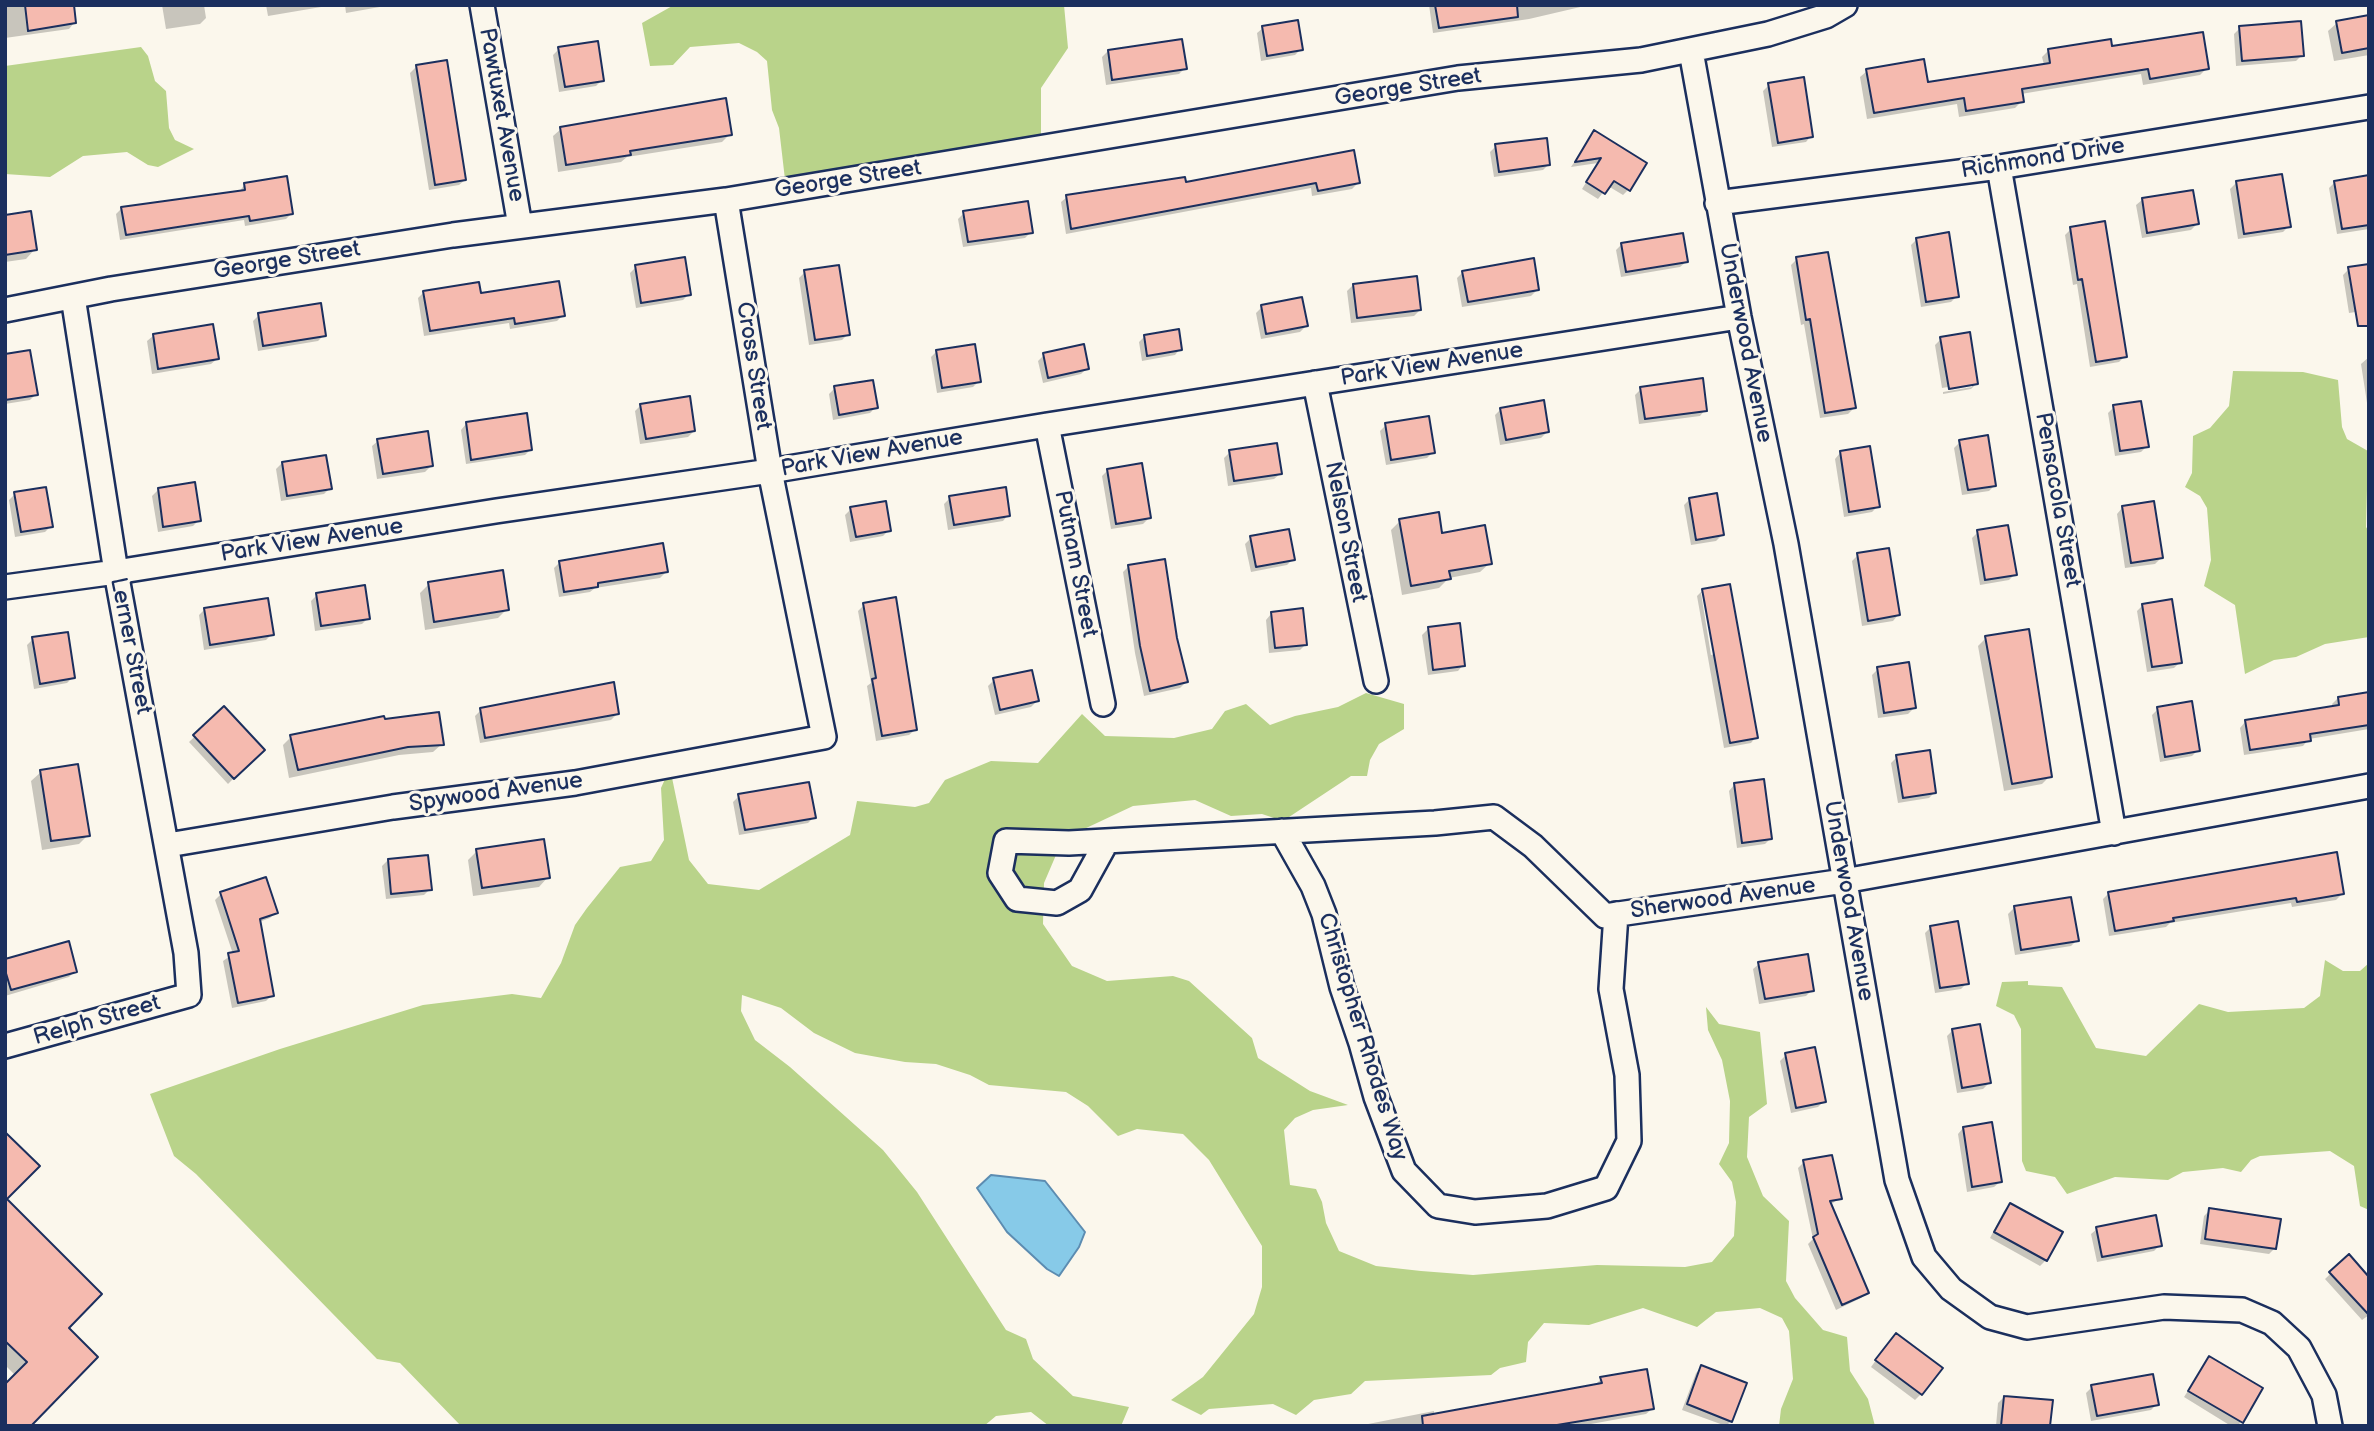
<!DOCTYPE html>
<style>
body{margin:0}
#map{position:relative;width:2374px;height:1431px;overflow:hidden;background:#fbf7ec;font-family:"Balsamiq Sans",sans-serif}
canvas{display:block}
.frame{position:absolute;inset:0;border:7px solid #1b2f5e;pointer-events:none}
</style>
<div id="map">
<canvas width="2374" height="1431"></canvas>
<div class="frame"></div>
</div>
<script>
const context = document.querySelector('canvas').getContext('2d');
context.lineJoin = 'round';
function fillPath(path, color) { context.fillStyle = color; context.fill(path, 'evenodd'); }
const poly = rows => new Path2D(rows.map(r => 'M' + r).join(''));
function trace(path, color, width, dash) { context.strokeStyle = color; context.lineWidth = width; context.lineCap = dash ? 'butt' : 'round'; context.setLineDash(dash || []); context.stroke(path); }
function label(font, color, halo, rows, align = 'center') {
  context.font = font + ' "Balsamiq Sans",sans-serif'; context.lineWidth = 6; context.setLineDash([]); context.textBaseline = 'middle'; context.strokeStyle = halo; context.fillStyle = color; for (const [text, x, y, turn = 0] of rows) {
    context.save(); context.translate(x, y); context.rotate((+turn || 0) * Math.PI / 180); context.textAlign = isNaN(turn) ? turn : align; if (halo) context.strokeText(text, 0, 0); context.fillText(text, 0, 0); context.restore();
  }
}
fillPath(poly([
 [674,5,1064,5,1068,48,1041,88,1041,149,786,188,779,128,772,110,767,61,757,52,739,43,690,47,673,65,650,66,642,23],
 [141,47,148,56,155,81,166,91,169,128,175,140,194,149,158,167,148,165,127,152,83,156,50,177,5,174,5,66],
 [2233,371,2303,372,2338,380,2342,427,2347,439,2368,451,2366,527,2369,532,2369,637,2325,644,2296,657,2274,660,2245,674,2235,605,2204,586,2211,560,2207,508,2200,496,2185,487,2192,473,2193,436,2210,428,2229,406],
 [1366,693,1404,704,1404,729,1379,744,1370,760,1367,776,1351,776,1283,821,1262,814,1231,816,1195,800,1133,806,1082,830,1056,855,1044,883,1043,924,1072,966,1107,981,1173,976,1189,981,1252,1038,1258,1058,1310,1091,1348,1105,1313,1110,1295,1118,1284,1130,1290,1185,1316,1189,1322,1202,1326,1223,1339,1251,1376,1266,1421,1271,1473,1275,1597,1265,1685,1267,1712,1262,1734,1236,1736,1202,1732,1182,1719,1164,1729,1143,1730,1101,1722,1060,1708,1030,1706,1007,1719,1024,1760,1032,1767,1104,1749,1117,1747,1157,1763,1196,1789,1221,1786,1281,1795,1298,1823,1330,1847,1337,1850,1371,1868,1399,1875,1426,1779,1426,1781,1409,1793,1379,1789,1331,1782,1318,1760,1308,1716,1312,1697,1327,1643,1308,1589,1325,1544,1323,1528,1342,1526,1362,1500,1368,1491,1375,1365,1381,1351,1394,1314,1400,1296,1415,1273,1404,1209,1409,1201,1415,1171,1400,1203,1377,1254,1314,1262,1287,1262,1246,1209,1160,1183,1134,1137,1129,1118,1136,1088,1106,1066,1092,989,1085,970,1075,936,1064,905,1062,855,1053,814,1033,781,1008,742,995,741,1011,755,1040,790,1067,883,1150,917,1192,1006,1330,1026,1339,1033,1359,1073,1396,1129,1407,1121,1426,1049,1426,1031,1412,996,1416,984,1426,461,1426,400,1363,377,1359,196,1174,174,1156,150,1094,280,1049,423,1005,512,994,541,998,561,963,575,925,587,908,620,867,651,861,664,840,661,788,670,768,689,860,708,884,759,890,850,835,857,801,915,807,929,803,945,780,991,761,1038,763,1082,714,1105,736,1174,738,1212,729,1225,711,1246,704,1270,725,1295,716,1338,707],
 [2325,960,2343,971,2360,971,2369,963,2369,1210,2360,1206,2354,1166,2330,1151,2260,1156,2251,1160,2241,1172,2223,1168,2183,1172,2168,1180,2115,1177,2067,1194,2055,1177,2026,1171,2022,1161,2021,1029,2014,1015,1996,1006,2002,982,2028,981,2028,985,2062,987,2096,1048,2146,1056,2199,1004,2228,1012,2304,1008,2320,996]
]), '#b9d38a');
const water = poly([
 [991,1175,1045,1181,1085,1232,1079,1247,1059,1276,1047,1269,1007,1232,977,1188,991,1175]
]);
fillPath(water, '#87cae8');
trace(water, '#5c8cb1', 2);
fillPath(poly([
 [5,5,72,5,74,23,69,29,5,38],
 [162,5,204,5,206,18,200,24,166,29],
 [266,5,333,5,268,16],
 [345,5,391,5,346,13],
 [1429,5,1589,5,1529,19,1433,33],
 [2369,17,2369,55,2334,61,2328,31,2337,23],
 [1263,28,1301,49,1295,55,1261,61,1257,33],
 [2240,28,2302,55,2296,61,2236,66,2234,34],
 [2110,48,2207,68,2200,75,2143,85,2141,74,2021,94,2022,101,2015,108,1959,117,1957,104,1867,119,1860,77,1867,71,1926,84,2044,65,2042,57,2049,50],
 [559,49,602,80,596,86,559,92,553,55],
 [1108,51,1185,68,1179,74,1106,85,1102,57],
 [416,67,465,180,459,185,429,190,410,73],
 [1769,85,1811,136,1806,142,1772,147,1763,91],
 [561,129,730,134,722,142,627,157,621,162,558,172,553,136],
 [1594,132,1628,190,1623,195,1608,186,1598,199,1582,189,1598,163,1571,167],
 [1496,146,1549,164,1543,170,1494,177,1490,152],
 [1353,152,1358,183,1352,189,1312,196,1311,188,1066,234,1061,202,1067,197,1184,184],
 [2369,177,2369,229,2337,234,2329,188,2335,182],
 [2236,183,2289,226,2283,232,2238,239,2230,189],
 [245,184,292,213,286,219,245,226,244,220,120,240,116,214,122,208,239,192],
 [2142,200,2197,224,2191,230,2142,238,2136,205],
 [964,213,1031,232,1025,238,963,247,958,219],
 [5,217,35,249,26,259,5,262],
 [2071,229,2125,356,2119,362,2090,367,2077,284,2073,285,2065,235],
 [1917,239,1957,296,1951,302,1921,307,1911,245],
 [1622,244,1686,262,1680,267,1621,277,1616,250],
 [1797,259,1854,408,1848,414,1820,418,1804,324,1801,325,1791,265],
 [636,267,689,294,683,300,636,308,630,273],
 [2349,269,2369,310,2349,313,2343,275],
 [805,272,848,334,842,340,809,345,799,278],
 [1463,272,1537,290,1531,296,1462,307,1457,278],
 [1353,285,1420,310,1414,316,1351,323,1347,291],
 [424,292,563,315,557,321,510,329,509,323,424,336,418,298],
 [1262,307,1306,326,1300,332,1261,339,1256,313],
 [259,315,324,335,318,341,258,351,253,321],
 [153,336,217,359,211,364,152,374,147,341],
 [1145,336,1180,349,1175,355,1142,361,1139,342],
 [1941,339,1976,384,1971,389,1943,394,1943,392,1972,387,1972,383,1942,388,1935,345],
 [937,351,979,381,973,387,937,393,931,357],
 [1044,355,1087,368,1081,374,1043,383,1038,361],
 [5,356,36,394,30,400,5,404],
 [2369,357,2369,416,2361,364],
 [835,388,876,407,870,413,833,420,829,394],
 [1641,389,1705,410,1700,416,1639,424,1635,395],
 [641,405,694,431,688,437,640,444,635,411],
 [2114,407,2147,446,2141,452,2115,456,2108,413],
 [1501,409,1547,432,1541,438,1500,445,1495,415],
 [466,424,531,449,525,455,466,464,461,430],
 [1386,425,1433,452,1427,458,1386,465,1380,431],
 [378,441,431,466,425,472,377,479,372,446],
 [1960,442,1995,485,1989,491,1962,495,1954,448],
 [1230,452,1280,474,1274,479,1228,486,1224,458],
 [1840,453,1878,506,1872,512,1844,517,1835,459],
 [282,463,330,488,324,494,281,501,276,469],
 [1108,470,1149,518,1143,524,1111,529,1102,476],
 [158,490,199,520,193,526,158,532,152,496],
 [15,494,51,526,45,532,15,537,9,500],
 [950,498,1008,515,1003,521,948,530,944,504],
 [1690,499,1722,535,1716,541,1691,545,1684,505],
 [2122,508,2161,558,2155,564,2125,568,2117,514],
 [851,509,889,530,883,536,850,542,845,515],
 [1400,521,1441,535,1490,563,1480,572,1449,578,1439,588,1402,595,1391,530],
 [1978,532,2015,574,2009,580,1980,585,1972,538],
 [1251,538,1293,559,1287,565,1251,572,1245,544],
 [1858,555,1898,615,1893,621,1862,626,1852,561],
 [560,562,666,572,660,578,595,588,590,592,559,597,554,568],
 [1129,566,1176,639,1186,682,1180,688,1144,696,1135,653,1123,572],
 [429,584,507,609,498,618,425,630,420,593],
 [1728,586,1756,737,1751,743,1724,748,1697,596,1703,590],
 [1701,593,1704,593,1715,654,1711,655],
 [317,595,368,618,362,624,315,631,311,601],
 [864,605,915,730,909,735,876,741,867,686,871,683,858,611],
 [2143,605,2180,662,2174,668,2147,672,2137,611],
 [205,609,272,634,266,640,204,650,199,615],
 [1271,614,1306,644,1300,650,1269,653,1266,620],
 [1428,629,1463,665,1458,671,1428,675,1422,635],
 [1986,638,2050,776,2042,784,2004,791,1978,646],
 [33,639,73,677,67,683,34,689,27,645],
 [1878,669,1914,708,1908,714,1878,718,1872,675],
 [994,680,1037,701,1031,707,995,715,988,686],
 [2369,693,2369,729,2309,739,2303,746,2244,755,2240,728,2245,722,2333,708,2332,704,2338,698],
 [224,709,262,750,228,784,189,742],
 [2158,709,2198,750,2192,756,2160,762,2152,715],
 [481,710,617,714,611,720,480,743,475,716],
 [291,737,442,744,433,752,399,755,289,778,283,745],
 [1897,757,1935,792,1929,798,1898,803,1891,763],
 [41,772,88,835,79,844,42,850,31,781],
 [1734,785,1771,838,1765,844,1737,848,1729,791],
 [739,796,814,817,808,823,739,835,733,802],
 [477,851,548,877,539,887,473,896,468,860],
 [388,860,430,889,424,895,386,899,382,866],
 [2109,893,2342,894,2336,900,2292,907,2291,903,2170,923,2166,927,2109,936,2103,899],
 [221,894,276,912,270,918,259,922,272,995,266,1001,232,1008,223,961,233,954,215,900],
 [2014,908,2077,940,2071,946,2015,955,2008,914],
 [1931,927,1967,983,1961,989,1935,993,1925,933],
 [5,960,75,971,69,977,5,996],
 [1759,964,1812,990,1806,996,1759,1004,1753,969],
 [1953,1030,1989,1083,1983,1089,1957,1093,1947,1036],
 [1786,1055,1824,1101,1818,1107,1791,1113,1780,1061],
 [1963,1128,2000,1182,1994,1187,1967,1192,1958,1134],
 [1804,1162,1840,1198,1830,1205,1867,1293,1861,1298,1836,1310,1808,1244,1813,1239,1798,1168],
 [5,1201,66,1328,16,1376,5,1365],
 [2010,1205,2046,1260,2040,1266,1990,1238,2004,1211],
 [2210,1210,2275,1248,2269,1254,2200,1244,2204,1216],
 [2097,1229,2160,1245,2154,1251,2097,1262,2091,1234],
 [2348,1257,2369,1279,2369,1315,2362,1320,2325,1279],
 [1890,1341,1921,1394,1915,1400,1871,1367],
 [2209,1358,2261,1388,2238,1426,2231,1426,2184,1397],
 [1702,1367,1731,1421,1726,1426,1682,1410,1696,1373],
 [1601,1379,1652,1409,1646,1414,1580,1426,1358,1426,1434,1411,1434,1415,1595,1385],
 [2092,1387,2157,1404,2151,1410,2091,1421,2086,1393],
 [2004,1397,2049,1426,1996,1426,1998,1403]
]), '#0003');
const building = poly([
 [25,5,74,5,76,23,28,31,25,5],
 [1435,5,1517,5,1518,17,1439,28,1435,5],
 [2369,15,2369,48,2342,53,2336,21,2369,15],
 [1298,20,1303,50,1267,56,1262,26,1298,20],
 [2301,21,2304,56,2242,61,2239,26,2301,21],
 [2203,32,2209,69,2150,79,2148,69,2022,89,2024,102,1966,111,1964,98,1874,113,1866,69,1924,59,1928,82,2050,63,2048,49,2111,39,2112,46,2203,32],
 [1182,39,1187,69,1112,80,1108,50,1182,39],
 [598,41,604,81,565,87,558,47,598,41],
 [447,60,466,180,435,185,416,65,447,60],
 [1804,77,1813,137,1778,143,1768,83,1804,77],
 [726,98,732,135,630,151,631,155,566,165,560,127,726,98],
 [1594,130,1647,163,1630,191,1614,181,1605,194,1586,182,1601,158,1575,162,1594,130],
 [1547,138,1550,165,1499,172,1495,144,1547,138],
 [1354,150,1360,183,1318,191,1316,183,1071,229,1066,195,1185,177,1186,182,1354,150],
 [2282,174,2291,227,2244,234,2236,181,2282,174],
 [2369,175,2369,225,2342,229,2334,181,2369,175],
 [287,176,293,214,250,221,249,216,126,235,121,207,245,190,244,183,287,176],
 [2193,190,2199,224,2147,233,2142,198,2193,190],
 [1028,201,1033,233,968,242,963,211,1028,201],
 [31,211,37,250,5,255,5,215,31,211],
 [2105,221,2127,357,2096,362,2082,279,2078,280,2070,227,2105,221],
 [1949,232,1959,297,1926,302,1916,238,1949,232],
 [1683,233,1688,262,1626,272,1621,243,1683,233],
 [1828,252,1856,408,1825,413,1810,319,1806,320,1796,257,1828,252],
 [685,257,691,295,641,303,635,265,685,257],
 [1534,258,1539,290,1468,302,1462,271,1534,258],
 [2369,264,2369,326,2358,326,2348,267,2369,264],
 [839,265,850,335,815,340,804,270,839,265],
 [1417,276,1421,310,1357,318,1353,284,1417,276],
 [559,281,565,316,515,324,514,318,430,331,423,291,479,282,481,293,559,281],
 [1302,297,1308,326,1266,334,1261,305,1302,297],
 [321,303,326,336,263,346,258,313,321,303],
 [213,324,219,359,158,369,153,334,213,324],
 [1179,329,1182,350,1147,356,1144,335,1179,329],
 [1970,332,1978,384,1949,389,1940,337,1970,332],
 [975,344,981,382,942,388,936,350,975,344],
 [1084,344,1089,369,1048,378,1043,353,1084,344],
 [30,350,38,395,5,400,5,354,30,350],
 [1703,378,1707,411,1645,419,1640,387,1703,378],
 [873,380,878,408,839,415,834,386,873,380],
 [690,396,695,431,646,439,640,404,690,396],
 [1544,400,1549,432,1506,440,1500,408,1544,400],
 [2141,401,2149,447,2120,451,2113,405,2141,401],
 [527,413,532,450,471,460,466,422,527,413],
 [1429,416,1435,453,1391,460,1385,423,1429,416],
 [428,431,433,466,383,474,377,439,428,431],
 [1988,435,1996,486,1968,490,1959,440,1988,435],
 [1277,443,1282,474,1234,481,1229,450,1277,443],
 [1870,446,1880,507,1849,512,1840,451,1870,446],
 [326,455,332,489,287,496,282,462,326,455],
 [1142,463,1151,518,1116,524,1107,469,1142,463],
 [195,482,201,521,163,527,158,488,195,482],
 [46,487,53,527,21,532,14,492,46,487],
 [1006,487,1010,516,954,525,949,496,1006,487],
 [1717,493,1724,535,1696,540,1689,498,1717,493],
 [886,501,891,531,856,537,850,507,886,501],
 [2154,501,2163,558,2131,563,2122,506,2154,501],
 [1439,512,1442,533,1485,525,1492,564,1449,571,1451,579,1411,586,1399,519,1439,512],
 [2008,525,2017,575,1985,580,1977,530,2008,525],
 [1289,529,1295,560,1256,567,1250,536,1289,529],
 [663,543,668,572,598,583,598,587,564,592,559,561,663,543],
 [1889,548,1900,615,1868,621,1857,553,1889,548],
 [1165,559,1177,638,1188,682,1150,691,1140,646,1128,565,1165,559],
 [503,570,509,610,434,622,428,582,503,570],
 [1730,584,1758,738,1730,743,1702,589,1730,584],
 [365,585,370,619,321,626,316,593,365,585],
 [896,597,917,730,882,736,872,679,876,678,863,603,896,597],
 [268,598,274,635,210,645,204,608,268,598],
 [2172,599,2182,663,2152,667,2142,604,2172,599],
 [1303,608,1307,645,1275,648,1271,612,1303,608],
 [1460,623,1465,666,1433,670,1428,627,1460,623],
 [2029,629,2052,777,2012,784,1985,636,2029,629],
 [68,632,75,678,40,684,32,637,68,632],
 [1909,662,1916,708,1884,713,1877,667,1909,662],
 [1032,670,1039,701,1000,710,993,678,1032,670],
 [614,682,619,714,485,738,480,708,614,682],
 [2369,692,2369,725,2310,734,2311,741,2250,750,2245,720,2339,705,2338,697,2369,692],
 [2192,701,2200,751,2165,757,2157,707,2192,701],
 [224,706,265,750,234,779,193,735,224,706],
 [439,712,444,745,408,747,298,770,290,735,384,716,385,719,439,712],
 [1930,750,1936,793,1903,798,1896,755,1930,750],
 [78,764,90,836,51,841,40,770,78,764],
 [1764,779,1772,839,1742,843,1734,783,1764,779],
 [809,782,816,818,745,830,738,794,809,782],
 [544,839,550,878,482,888,476,849,544,839],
 [2337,852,2344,894,2297,902,2296,898,2173,918,2174,921,2115,931,2108,892,2337,852],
 [428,855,432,890,391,894,388,859,428,855],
 [266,877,278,913,260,919,274,996,238,1003,228,953,239,951,220,892,266,877],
 [2071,897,2079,941,2021,950,2014,906,2071,897],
 [1958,921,1969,984,1940,988,1930,926,1958,921],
 [69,941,77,972,11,990,5,970,5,959,69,941],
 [1808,954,1814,991,1765,999,1758,962,1808,954],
 [1980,1024,1991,1083,1962,1088,1952,1029,1980,1024],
 [1815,1047,1826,1102,1796,1108,1785,1053,1815,1047],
 [1992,1122,2002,1182,1972,1187,1963,1127,1992,1122],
 [5,1132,40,1166,7,1199,102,1294,69,1328,98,1357,31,1426,5,1426,5,1384,27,1362,5,1341,5,1132],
 [1832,1155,1842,1199,1830,1201,1869,1293,1842,1305,1813,1237,1818,1234,1803,1160,1832,1155],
 [2010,1203,2063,1232,2047,1261,1994,1232,2010,1203],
 [2209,1208,2281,1219,2276,1249,2205,1239,2209,1208],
 [2156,1215,2162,1246,2102,1257,2096,1227,2156,1215],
 [2349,1254,2369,1277,2369,1315,2329,1272,2349,1254],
 [1896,1333,1943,1368,1922,1395,1875,1360,1896,1333],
 [2209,1356,2263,1388,2243,1423,2188,1391,2209,1356],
 [1701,1365,1747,1383,1732,1422,1687,1404,1701,1365],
 [1647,1369,1654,1409,1551,1426,1423,1426,1422,1416,1602,1383,1600,1377,1647,1369],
 [2153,1374,2159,1405,2097,1416,2091,1385,2153,1374],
 [2004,1396,2053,1400,2050,1426,2001,1426,2004,1396]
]);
fillPath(building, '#f5baaf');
trace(building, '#1b2f5e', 2);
const minor = poly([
 [482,5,520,226],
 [1691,51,1739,317,1786,544,1897,1180,1924,1257,1951,1289,1990,1317,2027,1327,2164,1307,2242,1310,2272,1323,2299,1348,2324,1395,2330,1426],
 [1999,167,2114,833],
 [1717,203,1999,167,2369,107],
 [5,310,111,289,453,235,726,200,1458,78,1641,60,1768,34,1826,16,1845,5],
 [1315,383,1376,681],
 [1047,425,1103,704],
 [5,587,116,572,496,511,770,471,1047,425,1739,317],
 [1282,831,1313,886,1324,914,1342,987,1361,1043,1376,1097,1404,1171,1438,1206,1475,1212,1547,1206,1606,1188,1629,1141,1627,1075,1611,989,1616,914],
 [1107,841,1080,890,1057,903,1017,899,1000,873,1006,841,1069,843,1435,823,1494,817,1533,846,1605,916,1844,881,2369,786],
 [168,845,393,807,575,783,824,737,770,471,726,200],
 [5,1046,189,995,186,953,116,572,73,297]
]);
trace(minor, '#1b2f5e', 28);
trace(minor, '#fbf7ec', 23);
label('23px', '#1b2f5e', '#fbf7ec', [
 ["George Street",1408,88,-9],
 ["Pawtuxet Avenue",501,115,80],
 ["Richmond Drive",2043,159,-9],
 ["George Street",848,180,-9],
 ["George Street",287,261,-9],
 ["Underwood Avenue",1745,343,79],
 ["Park View Avenue",1432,365,-9],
 ["Cross Street",753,366,81],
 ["Park View Avenue",872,454,-10],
 ["Pensacola Street",2057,500,80],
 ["Nelson Street",1345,532,79],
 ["Park View Avenue",312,541,-9],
 ["Putnam Street",1075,564,79],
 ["Lerner Street",130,646,79],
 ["Spywood Avenue",496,793,-8],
 ["Sherwood Avenue",1723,899,-8],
 ["Underwood Avenue",1848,901,80],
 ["Relph Street",97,1021,-16],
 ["Christopher Rhodes Way",1362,1037,73]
]);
</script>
